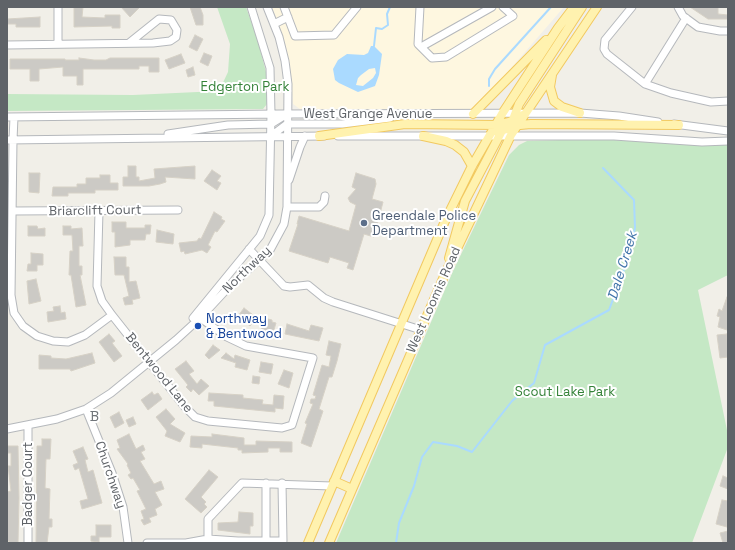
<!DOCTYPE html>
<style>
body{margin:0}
#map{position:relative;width:735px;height:550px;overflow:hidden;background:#f1efe8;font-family:"Space Grotesk",sans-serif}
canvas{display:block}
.frame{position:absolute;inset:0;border:8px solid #5f6368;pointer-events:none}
</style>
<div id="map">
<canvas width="735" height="550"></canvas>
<div class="frame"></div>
</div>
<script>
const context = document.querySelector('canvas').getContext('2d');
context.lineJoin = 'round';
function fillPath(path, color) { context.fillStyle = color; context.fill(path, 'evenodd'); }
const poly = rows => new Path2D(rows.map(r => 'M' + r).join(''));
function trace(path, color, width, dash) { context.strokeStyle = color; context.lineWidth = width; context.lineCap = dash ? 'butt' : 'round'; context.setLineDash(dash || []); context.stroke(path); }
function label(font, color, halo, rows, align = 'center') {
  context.font = font + ' "Space Grotesk",sans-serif'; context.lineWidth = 4; context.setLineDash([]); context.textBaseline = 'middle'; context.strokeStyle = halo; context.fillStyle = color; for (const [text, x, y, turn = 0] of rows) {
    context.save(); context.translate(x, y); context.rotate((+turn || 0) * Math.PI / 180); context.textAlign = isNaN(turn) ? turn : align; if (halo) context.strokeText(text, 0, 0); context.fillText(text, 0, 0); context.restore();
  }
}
fillPath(poly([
 [272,7,564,7,480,104,472,109,300,109,293,104,291,76,281,32]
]), '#fef7e0');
fillPath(poly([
 [217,7,246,7,258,41,266,72,267,104,263,109,7,111,7,94,133,95,219,91,228,72,230,44],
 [591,139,728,145,728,275,698,290,728,435,728,447,692,543,336,543,453,271,509,155,519,145,527,141]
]), '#c5e8c5');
fillPath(poly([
 [371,46,374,46,382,54,379,75,375,86,358,92,339,83,335,80,333,69,338,60,347,54,364,55,368,53],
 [375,68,376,73,373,78,363,86,356,85,358,78,361,75,369,69]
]), '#aadaff');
trace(poly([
 [374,46,376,28,382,29,388,25,387,14,390,7],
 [489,86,489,79,495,69,551,7],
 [396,543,399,523,414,486,422,457,433,442,457,446,472,452,512,401,534,383,545,345,609,310,623,273,635,228,634,200,603,168]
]), '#aadaff', 2);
const building = poly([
 [74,7,83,7,82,17,105,18,105,15,120,15,120,28,112,28,112,26,74,27,74,7],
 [121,7,140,7,130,17,121,7],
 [190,7,200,7,203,15,203,25,196,25,190,7],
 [690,7,718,7,718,14,728,15,728,19,708,19,690,7],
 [40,17,40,27,16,27,16,24,7,24,7,19,40,17],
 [195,35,203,39,197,51,189,47,195,35],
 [204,53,212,56,208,66,200,62,204,53],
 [181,54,185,63,169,69,165,60,181,54],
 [79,58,94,60,106,60,110,58,159,58,159,72,149,72,149,66,139,66,139,69,83,69,83,85,77,85,77,76,63,76,63,67,39,69,39,81,30,81,30,69,10,69,10,59,65,59,65,60,79,60,79,58],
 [193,67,195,75,188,77,186,70,193,67],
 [128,166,136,166,136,177,139,177,139,181,155,178,154,169,195,166,195,179,165,177,166,182,160,184,149,186,123,186,123,177,128,177,128,166],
 [212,170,221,176,217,181,221,183,217,190,204,181,212,170],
 [29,173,40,173,39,193,29,192,29,173],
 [356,173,375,179,376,184,372,199,383,202,374,237,364,234,353,270,347,268,349,263,330,257,328,263,289,251,298,224,297,224,299,216,349,231,356,205,350,202,348,198,356,189,352,187,356,173],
 [100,175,110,175,110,183,118,183,118,190,95,190,95,193,68,193,68,196,52,196,53,187,77,187,77,184,86,184,86,178,100,178,100,175],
 [214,212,222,217,221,219,225,221,217,232,215,231,208,245,211,247,207,253,202,250,185,254,184,251,181,252,179,243,197,241,199,238,201,239,214,212],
 [112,222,126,222,126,228,145,228,145,225,151,225,150,234,146,234,145,240,130,240,130,245,115,247,115,232,112,232,112,222],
 [28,226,37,226,38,229,45,228,45,236,28,236,28,226],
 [63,226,71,226,71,229,82,228,83,246,79,246,79,266,82,266,82,275,80,275,86,305,76,307,71,275,69,275,70,251,73,251,72,235,63,235,63,226],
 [157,230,174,234,173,244,156,242,157,230],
 [31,253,43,254,43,265,37,265,37,271,27,271,28,264,31,264,31,253],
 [114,257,126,257,126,267,129,267,129,282,136,281,140,298,132,300,133,304,125,305,123,298,129,296,124,275,115,275,114,257],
 [36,279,41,301,29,304,27,281,36,279],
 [727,297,728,326,727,330,718,327,720,317,717,316,719,309,722,311,727,297],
 [60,306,61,313,65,312,66,319,48,322,47,312,54,311,53,307,60,306],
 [244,308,257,318,250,326,238,316,244,308],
 [264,318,272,320,272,322,276,323,273,333,261,330,264,318],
 [287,324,309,331,311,325,323,328,319,341,285,334,287,324],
 [109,334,115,341,112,343,122,356,114,362,99,342,109,334],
 [727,334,728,357,720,358,717,335,727,334],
 [329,341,341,344,337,361,332,377,329,377,319,409,323,411,311,447,301,443,307,424,305,423,313,404,310,403,311,399,315,399,316,396,313,395,322,365,329,367,331,356,326,355,329,341],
 [213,345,220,350,209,359,205,355,213,345],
 [92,353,95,363,71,371,70,369,39,369,39,355,51,356,51,358,66,359,92,353],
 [226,353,234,359,235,355,250,360,247,370,235,367,236,363,221,358,226,353],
 [186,361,194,371,189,374,197,384,201,379,209,386,199,395,193,389,191,392,186,387,188,385,175,369,186,361],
 [261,362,273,364,271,374,259,372,261,362],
 [284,370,293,373,289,388,278,384,284,370],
 [253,376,260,377,259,384,252,383,253,376],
 [152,392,154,395,158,393,162,399,148,410,141,400,152,392],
 [209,393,243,395,243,398,263,400,262,404,273,405,274,395,284,396,283,409,275,408,275,412,214,406,214,401,208,401,209,393],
 [166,409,175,419,170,424,185,433,180,442,165,436,167,431,156,417,166,409],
 [119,412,124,423,115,428,110,417,119,412],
 [133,417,136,424,129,427,126,420,133,417],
 [129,434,136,449,143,445,145,450,141,452,145,459,140,461,154,484,161,481,164,489,155,492,162,505,155,509,157,515,149,518,151,522,144,525,141,520,144,519,141,511,146,509,137,491,140,490,133,478,131,479,128,475,131,473,127,465,128,464,117,449,120,448,117,440,129,434],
 [212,434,244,438,244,445,256,445,256,441,292,442,292,452,280,452,280,448,268,448,268,452,242,453,242,450,238,450,238,448,202,444,202,448,190,447,191,436,212,437,212,434],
 [42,439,51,439,50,459,46,459,45,488,50,489,49,519,52,519,52,527,49,527,47,543,36,543,37,446,42,446,42,439],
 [7,446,18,446,19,498,18,543,9,543,9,541,7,541,7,492,11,491,8,466,11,466,11,453,7,453,7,446],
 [83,447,88,459,85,460,88,472,93,470,102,503,82,509,80,501,88,499,79,468,75,470,73,465,78,463,73,451,83,447],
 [209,470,218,477,201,497,206,502,204,504,207,507,201,513,185,499,209,470],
 [723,476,728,478,728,489,720,486,723,476],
 [722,500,728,501,727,527,716,524,722,500],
 [239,512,253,513,253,526,250,526,250,534,218,530,218,523,238,522,239,512],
 [96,525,111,525,111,537,99,537,99,542,91,541,91,536,96,536,96,525],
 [728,531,728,543,723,543,720,533,728,531]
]);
fillPath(building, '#cccac5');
trace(building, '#d6d1c6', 1);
const minor = poly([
 [284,7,295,36,334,35,357,7],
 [420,7,418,44,432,58,446,57,513,16,503,7],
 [632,7,605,40,604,49,607,54,645,84,671,93,711,102,728,101],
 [678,7,683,16,698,27,720,31,728,31],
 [274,24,288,17],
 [58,44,58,7],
 [7,45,153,43,170,41,176,37,177,30,171,20,159,19,129,43],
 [421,47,492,7],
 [645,84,686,18],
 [7,117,280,114,580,113,619,116,658,122],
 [14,117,13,140,11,295,14,313,23,326,37,336,53,341,68,342,85,335,112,315],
 [674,124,728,131],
 [168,134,228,125,271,124,287,114],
 [271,136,287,124,342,124,390,118],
 [338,136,614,136,702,142,728,141],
 [7,140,324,136],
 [289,180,300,147,305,136],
 [287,207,319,207,324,202,325,196],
 [13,211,178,210],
 [99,211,97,286,102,301,112,315,184,406,195,417,208,421,282,428,292,425,313,358,246,346,227,337,196,315],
 [249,249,284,286,290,287,308,285,324,298,333,302,421,330],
 [193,318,260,236,269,215,271,114,270,68,251,7],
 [86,409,112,473,123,507,128,543],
 [7,429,57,419,86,409,111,393,176,340,200,318,226,290,270,250,284,224,287,207,288,84,285,61,279,37,267,7],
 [266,483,266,541],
 [208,539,238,541,283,541,282,483],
 [28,543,28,426],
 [147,543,186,543,208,539,208,519,242,483,332,486]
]);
const major = poly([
 [552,75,550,87,554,101,562,107,580,113],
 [473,114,546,40],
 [512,122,519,104,582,7],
 [497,132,520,125,531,124,679,125],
 [319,136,405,124,497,125,513,121,523,115],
 [423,136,446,141,455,145,464,152,472,166],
 [449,258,465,201,504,127],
 [334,481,352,489],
 [308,543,445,221,472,166,502,114,558,28,574,7],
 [329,543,445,274,511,135,597,7]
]);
trace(minor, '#b5b8bc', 9);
trace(major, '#f2c960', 10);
trace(minor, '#fff', 7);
trace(major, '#fff2af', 8);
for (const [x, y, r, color] of [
 [364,223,4,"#5c6f8a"],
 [198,326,4,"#1a4fb4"]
]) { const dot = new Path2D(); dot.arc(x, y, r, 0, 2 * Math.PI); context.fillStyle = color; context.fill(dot); trace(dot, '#fff', 1.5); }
label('13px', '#348238', '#fff', [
 ["Edgerton Park",245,87],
 ["Scout Lake Park",565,392]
]);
label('13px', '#5f6368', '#fff', [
 ["West Grange Avenue",368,114],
 ["Briarclift Court",95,211,-1],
 ["Northway",247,270,-44],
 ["West Loomis Road",434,300,-66],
 ["Bentwood Lane",159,373,51],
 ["Churchway",110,475,71],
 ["Badger Court",28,484,-90]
]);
label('13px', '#4e5e75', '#fff', [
 ["Greendale Police",372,216],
 ["Department",372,231]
], 'left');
label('13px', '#164399', '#fff', [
 ["Northway",206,319],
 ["& Bentwood",206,334]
], 'left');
label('italic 14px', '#4174aa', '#fff', [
 ["Dale Creek",623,266,-73]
]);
context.letterSpacing = '1px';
label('14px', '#70757a', '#fff', [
 ["B",95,417]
]);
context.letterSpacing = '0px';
</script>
